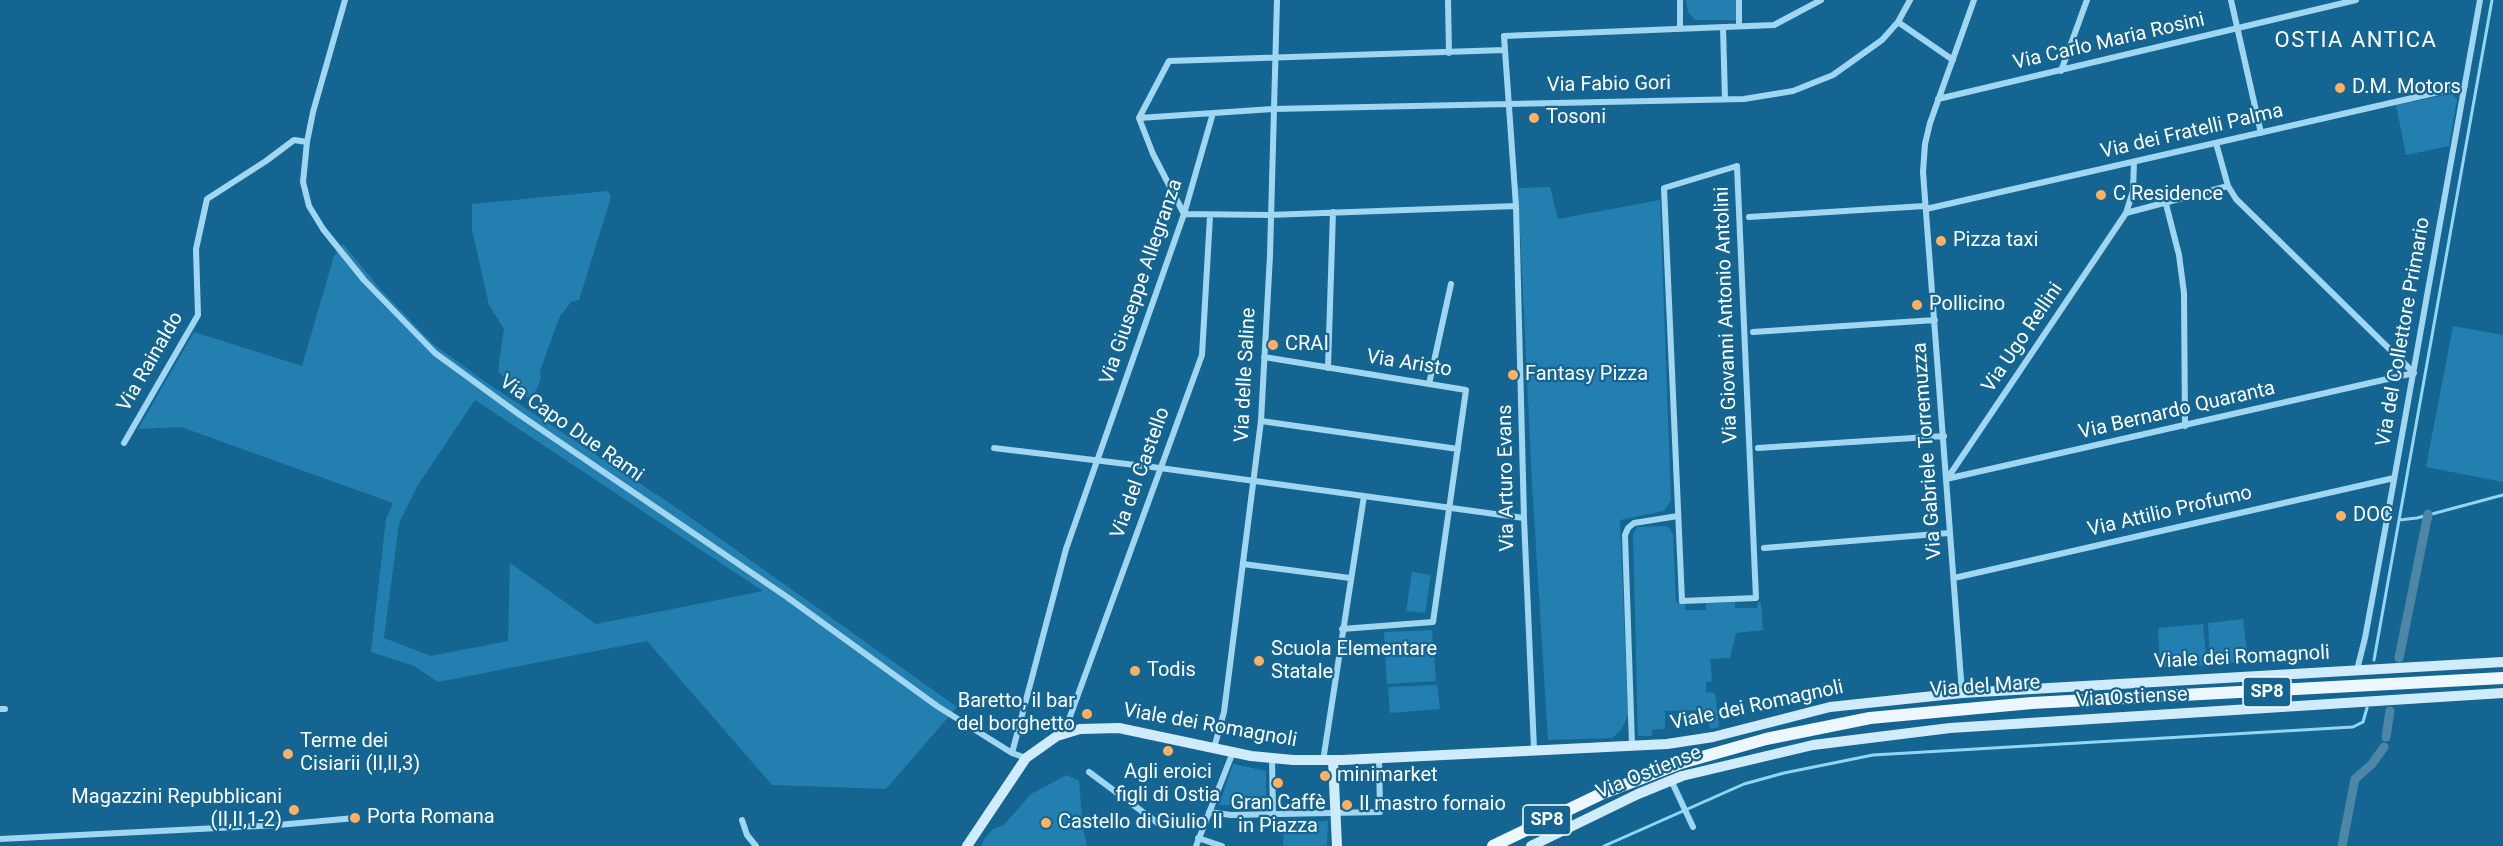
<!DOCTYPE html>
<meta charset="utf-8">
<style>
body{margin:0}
canvas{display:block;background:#146592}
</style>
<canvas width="2503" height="846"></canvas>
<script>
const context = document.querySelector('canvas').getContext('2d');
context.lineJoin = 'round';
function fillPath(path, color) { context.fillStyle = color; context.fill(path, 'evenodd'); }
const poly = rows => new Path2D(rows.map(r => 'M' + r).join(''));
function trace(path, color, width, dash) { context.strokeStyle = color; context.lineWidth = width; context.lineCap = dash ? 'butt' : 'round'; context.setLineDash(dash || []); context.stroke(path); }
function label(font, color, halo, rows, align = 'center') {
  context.font = font + ' Roboto,sans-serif'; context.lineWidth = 4.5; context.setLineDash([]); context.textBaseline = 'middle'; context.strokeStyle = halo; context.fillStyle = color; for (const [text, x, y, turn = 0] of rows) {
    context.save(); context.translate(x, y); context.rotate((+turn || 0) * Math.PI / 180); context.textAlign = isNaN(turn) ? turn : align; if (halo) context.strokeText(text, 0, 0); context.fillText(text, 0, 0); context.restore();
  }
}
fillPath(poly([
 [1686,0,1736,0,1736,20,1695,20,1688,12],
 [2451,94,2457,99,2449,146,2406,155,2396,105],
 [1550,187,1558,219,1660,200,1671,500,1664,511,1620,520,1628,715,1621,730,1612,738,1548,740,1532,483,1518,188],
 [608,191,611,197,579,300,571,302,559,318,540,371,541,378,537,389,529,398,516,391,498,371,504,329,489,305,472,230,472,204],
 [343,244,380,289,433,344,487,383,674,506,957,707,886,789,772,785,647,641,438,682,414,666,371,652,386,519,393,503,181,427,138,429,194,332,302,366,334,256],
 [475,400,763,591,596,624,510,563,508,641,431,656,384,638,399,523,418,485],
 [2453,326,2503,335,2503,482,2426,467],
 [1664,526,1669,527,1673,535,1676,602,1685,604,1685,610,1706,610,1706,603,1735,602,1735,608,1757,608,1758,602,1761,602,1763,630,1736,633,1730,658,1710,659,1712,681,1706,682,1706,692,1715,693,1719,727,1710,729,1708,710,1665,711,1665,729,1652,730,1652,736,1638,736,1633,533,1637,527],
 [1412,572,1431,575,1425,613,1406,611],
 [2243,619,2248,661,2210,664,2208,623],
 [2203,624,2207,665,2160,667,2158,628],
 [1432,630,1436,681,1387,684,1384,632],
 [1437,685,1440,709,1390,713,1388,687],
 [1233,764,1266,771,1266,806,1219,805],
 [1067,775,1079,781,1083,828,1087,846,981,846,985,838,993,829,1004,825,1031,794],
 [1328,821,1327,846,1283,846,1284,822]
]), '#237faf');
trace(poly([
 [2399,520,2417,518,2503,495],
 [2374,660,2492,0],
 [1604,846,1744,784,1784,773,1873,755,2353,727,2363,722,2367,708]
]), '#93d5f5', 3);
trace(poly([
 [2399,658,2428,514],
 [2386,737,2390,711],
 [2342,846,2355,779,2372,764,2384,747]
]), '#4d87a5', 9);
trace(poly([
 [345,0,313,112,307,142,303,182,309,206,323,229,364,280,435,353,520,415,787,597,937,706,1012,753,1026,758],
 [1448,0,1449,53],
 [1680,0,1680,29],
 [2231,0,2261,133],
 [1898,22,1953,60],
 [1739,26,1739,0],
 [1723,27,1725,99],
 [1505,50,1169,61,1139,118,1153,154,1184,214,1269,215,1516,206],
 [2061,71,2087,0],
 [1938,99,2356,0],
 [1139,118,1273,109,1744,99,1793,91,1833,75,1882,40,1898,22,1910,0],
 [2216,143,2228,186,2236,199,2414,373],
 [1737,166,1756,598,1682,601,1664,188,1737,166],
 [2166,204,2179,255,2184,293,2185,426],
 [1926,209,2465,86],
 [2126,213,2228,186],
 [1749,217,1925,206],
 [1753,332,1935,320],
 [1264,357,1466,390,1433,622,1342,629],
 [1328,368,1333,212],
 [1429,384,1451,284],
 [1261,421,1458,449],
 [124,443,198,315,196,249,207,199,266,161,294,140,307,142],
 [994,448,1160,468,1524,518],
 [1758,448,1944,436],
 [1946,479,2414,373],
 [1947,479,2126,213,2133,191,2134,162],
 [1764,548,1949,533],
 [1243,564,1350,578],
 [1954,578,2394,478],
 [2357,670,2365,638,2385,530,2480,0],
 [1962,693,1923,172,1925,144,1930,123,1974,0],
 [0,709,5,709],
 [1064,733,1202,355,1210,216],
 [1632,745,1625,535,1628,528,1634,523,1678,516],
 [1214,748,1224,712,1261,421,1270,255,1277,0],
 [1534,749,1524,518,1516,206,1504,36,1774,25,1821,0],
 [1012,753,1066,549,1184,214,1213,113],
 [1272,758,1273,814],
 [1323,761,1364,496],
 [1089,772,1159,824],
 [1671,780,1693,827],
 [1209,812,1231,815,1380,812,1379,758],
 [742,820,747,835,756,846],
 [1198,838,1222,846],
 [0,839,278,825,355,818],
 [1196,846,1233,752]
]), '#a1d6f1', 6);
trace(poly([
 [1333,761,1337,846],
 [967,846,1026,758,1057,736,1080,729,1119,728,1251,756,1293,760,1343,760,1667,744,1713,737,1830,707,1962,693,2503,662],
 [1531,846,1638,794,1682,776,1813,745,1950,728,2503,693]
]), '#d0ecfc', 10);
trace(poly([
 [1493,846,1601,794,1681,763,1766,739,1870,718,2032,703,2503,678]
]), '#ecf7ff', 12);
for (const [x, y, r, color] of [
 [2340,88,6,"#ffb062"],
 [1534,118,6,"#ffb062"],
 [2101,195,6,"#ffb062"],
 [1941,241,6,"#ffb062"],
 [1917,305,6,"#ffb062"],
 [1273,345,6,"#ffb062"],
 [1513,375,6,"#ffb062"],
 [2341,516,6,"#ffb062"],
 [1259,661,6,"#ffb062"],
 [1135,671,6,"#ffb062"],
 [1087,714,6,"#ffb062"],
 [1168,751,6,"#ffb062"],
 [288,754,6,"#ffb062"],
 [1325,776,6,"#ffb062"],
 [1278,783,6,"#ffb062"],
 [1347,805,6,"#ffb062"],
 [294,810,6,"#ffb062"],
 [355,818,6,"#ffb062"],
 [1046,823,6,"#ffb062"]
]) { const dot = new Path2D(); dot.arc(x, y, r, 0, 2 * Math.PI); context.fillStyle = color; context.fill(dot); trace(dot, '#146592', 2); }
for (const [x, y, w] of [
 [2267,692,48],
 [1547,820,48]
]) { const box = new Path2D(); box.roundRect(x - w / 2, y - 15, w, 30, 4.5); context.fillStyle = '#146592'; context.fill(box); trace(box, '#fff', 1.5); }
label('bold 18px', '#fff', null, [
 ["SP8",2267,692],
 ["SP8",1547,820]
]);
label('20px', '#fff', '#146592', [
 ["Via Carlo Maria Rosini",2109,42,-13],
 ["Via Fabio Gori",1609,85,-1],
 ["Via dei Fratelli Palma",2192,132,-13],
 ["Via Giuseppe Allegranza",1142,282,-71],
 ["Via Giovanni Antonio Antolini",1727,315,-92],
 ["Via del Collettore Primario",2404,332,-80],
 ["Via Ugo Rellini",2023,338,-56],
 ["Via Rainaldo",151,362,-60],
 ["Via Aristo",1409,364,9],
 ["Via delle Saline",1246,375,-87],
 ["Via Bernardo Quaranta",2177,411,-13],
 ["Via Capo Due Rami",571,429,35],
 ["Via Gabriele Torremuzza",1928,451,-94],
 ["Via del Castello",1141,473,-70],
 ["Via Arturo Evans",1507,478,-91],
 ["Via Attilio Profumo",2170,512,-13],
 ["Viale dei Romagnoli",2242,658,-3],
 ["Via del Mare",1985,687,-4],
 ["Via Ostiense",2132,698,-3],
 ["Viale dei Romagnoli",1757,706,-12],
 ["Viale dei Romagnoli",1210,726,10],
 ["Via Ostiense",1649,773,-22]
]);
label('20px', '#fff', '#146592', [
 ["D.M. Motors",2352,88],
 ["Tosoni",1546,118],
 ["C Residence",2113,195],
 ["Pizza taxi",1953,241],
 ["Pollicino",1929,305],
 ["CRAI",1285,345],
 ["Fantasy Pizza",1525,375],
 ["DOC",2353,516],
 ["Scuola Elementare",1271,650],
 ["Statale",1271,673],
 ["Todis",1147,671],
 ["Baretto, il bar",1075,702,"right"],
 ["del borghetto",1075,725,"right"],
 ["Terme dei",300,742],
 ["Cisiarii (II,II,3)",300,765],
 ["Agli eroici",1168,773,"center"],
 ["figli di Ostia",1168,796,"center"],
 ["minimarket",1337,776],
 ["Magazzini Repubblicani",282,798,"right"],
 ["(II,II,1-2)",282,821,"right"],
 ["Gran Caffè",1278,804,"center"],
 ["in Piazza",1278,827,"center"],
 ["Il mastro fornaio",1359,805],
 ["Porta Romana",367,818],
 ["Castello di Giulio II",1058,823]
], 'left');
context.letterSpacing = '1.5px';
label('22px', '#fff', '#146592', [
 ["OSTIA ANTICA",2356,41]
]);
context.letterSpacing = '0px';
</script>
